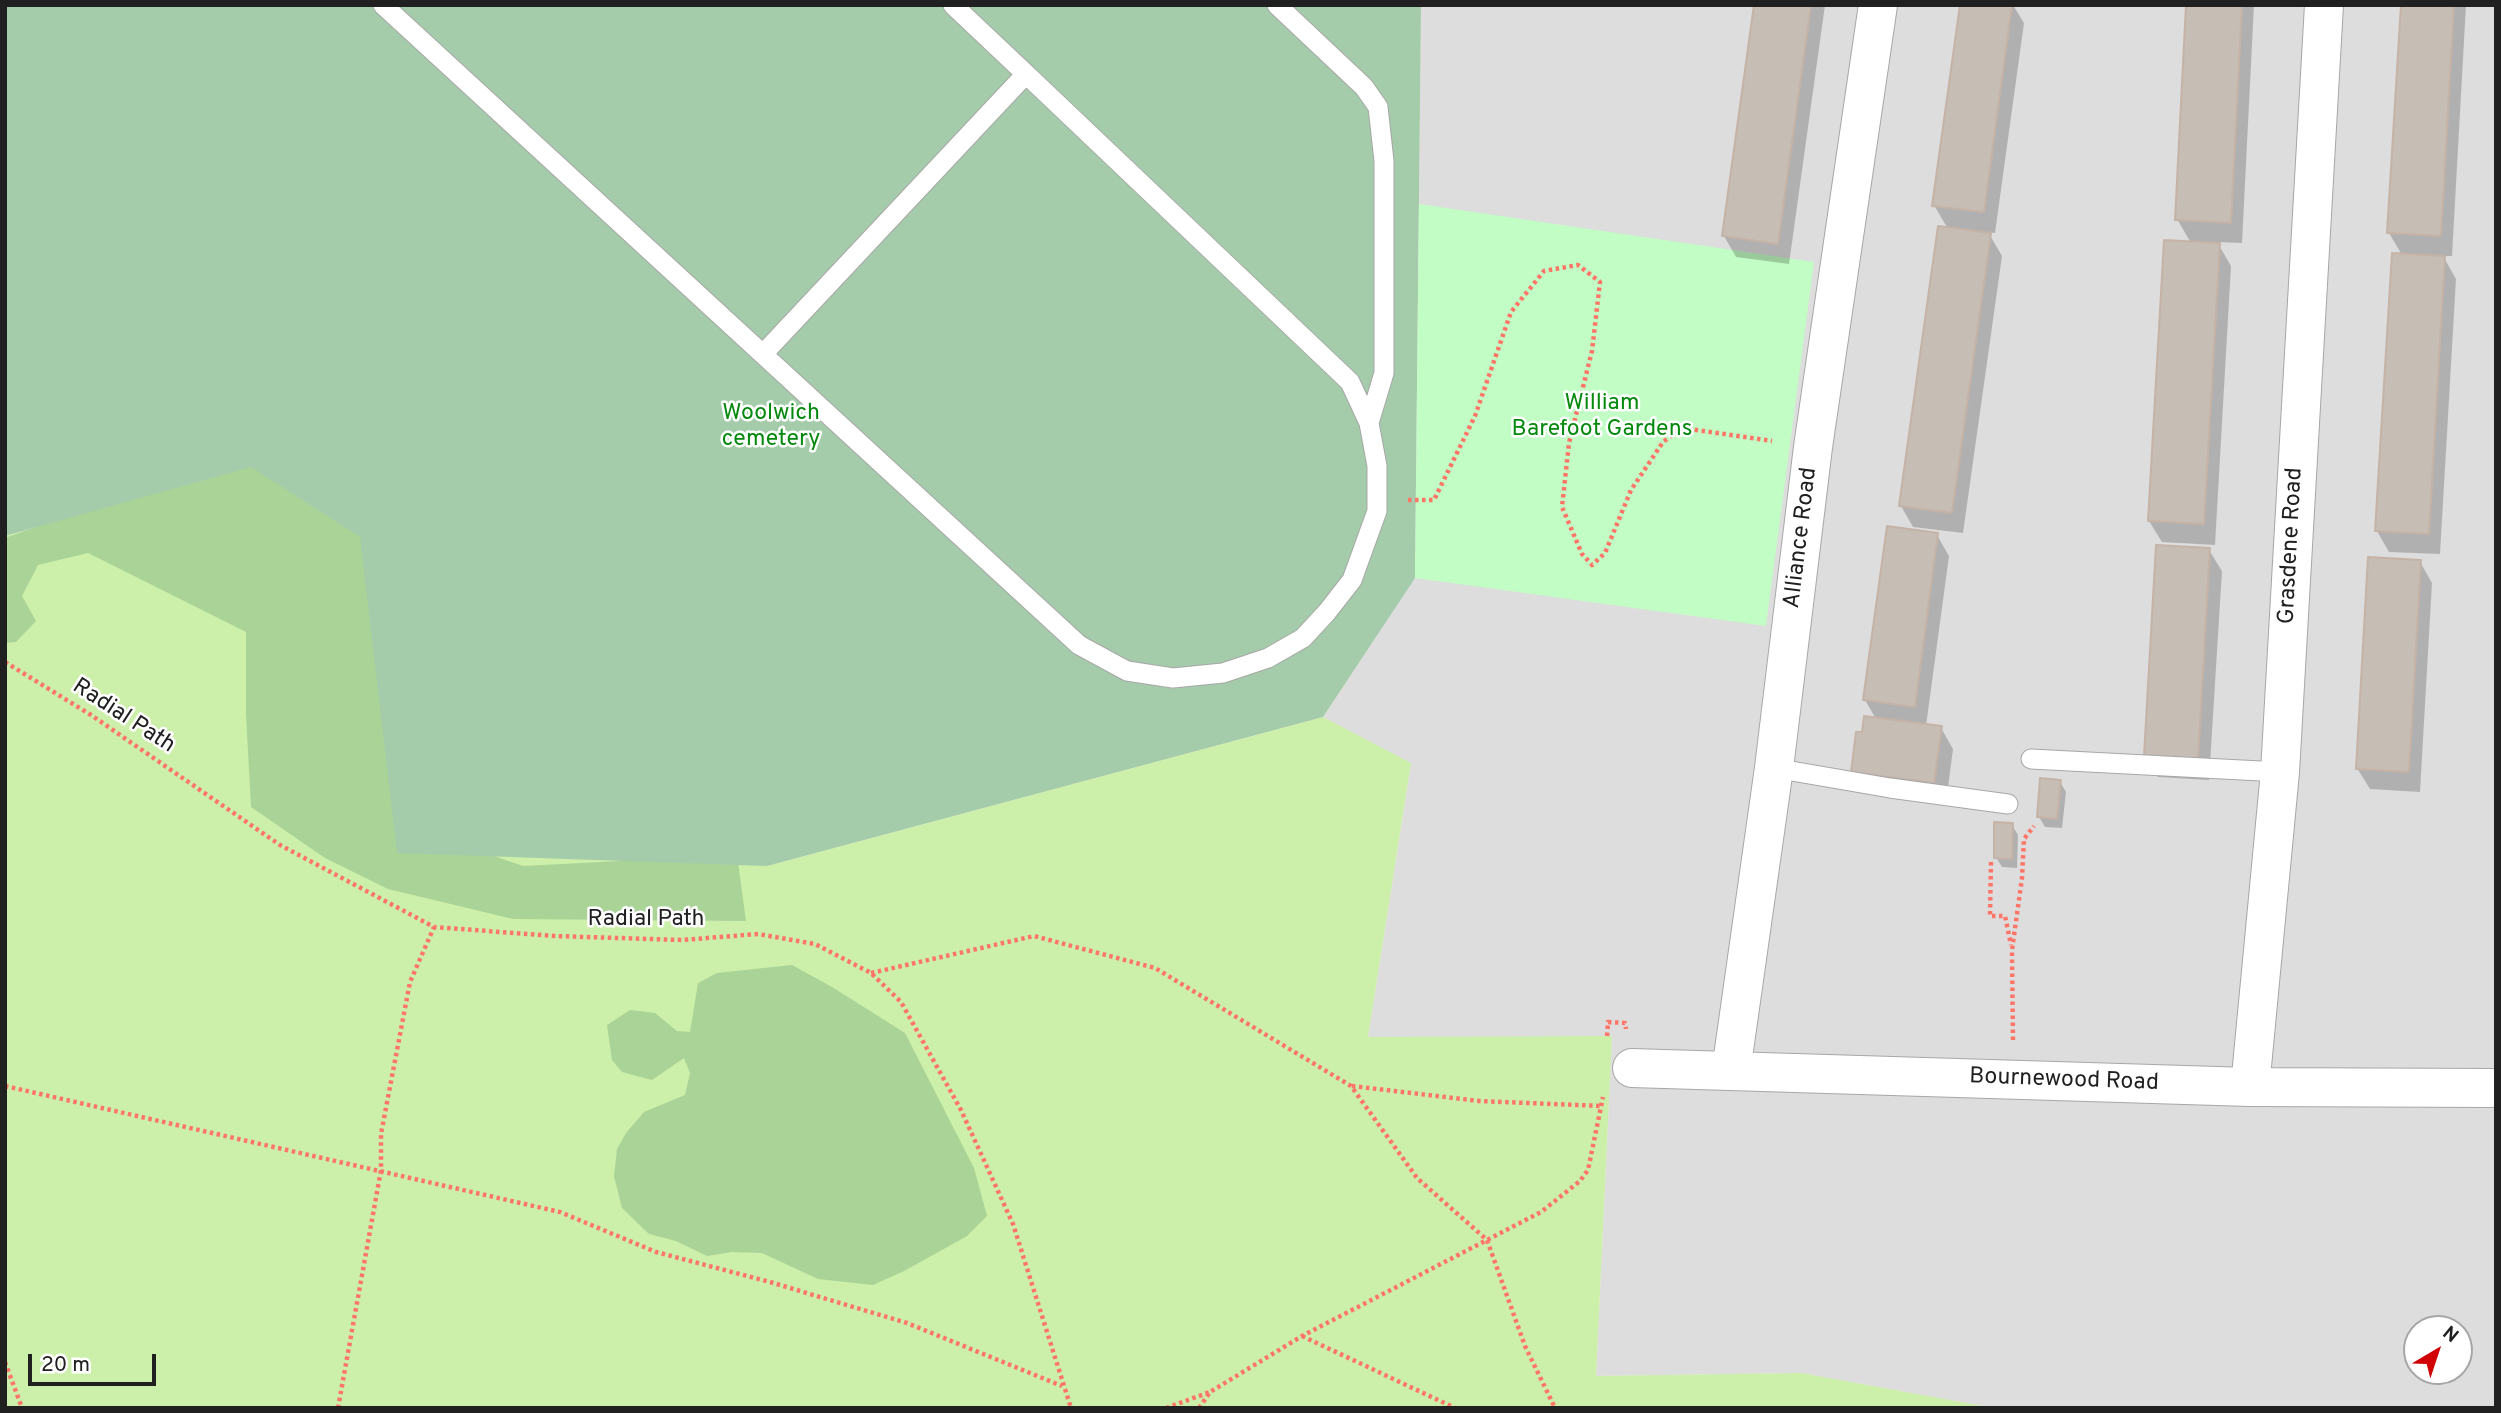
<!DOCTYPE html>
<style>
body{margin:0}
#map{position:relative;width:2501px;height:1413px;overflow:hidden;background:#f1ede6;font-family:Overpass,sans-serif}
canvas{display:block}
.frame{position:absolute;inset:0;border:7px solid #202020;pointer-events:none}
.north{position:absolute;left:2403px;top:1315px;width:70px;height:70px;box-sizing:border-box;background:#fff;border:2px solid #a6a6a6;border-radius:50%;rotate:39deg;font-size:19px;font-weight:700;line-height:28px;text-align:center;color:#202020}
.north::after{content:'';display:block;margin:auto;width:24px;height:32px;background:#d00004;clip-path:polygon(50% 0,100% 100%,50% 72%,0 100%)}
.scale{position:absolute;left:28px;top:1354px;width:128px;height:32px;box-sizing:border-box;border:4px solid #202020;border-top:0;padding-left:9px;font-size:21px;line-height:24px;white-space:nowrap;color:#202020;-webkit-text-stroke:5px #fff;paint-order:stroke}
</style>
<div id="map">
<canvas width="2501" height="1413"></canvas>
<div class="frame"></div>
<div class="north">N</div>
<div class="scale">20 m</div>
</div>
<script>
const context = document.querySelector('canvas').getContext('2d');
context.lineJoin = 'round';
function fillPath(path, color) { context.fillStyle = color; context.fill(path, 'evenodd'); }
const poly = rows => new Path2D(rows.map(r => 'M' + r).join(''));
function trace(path, color, width, dash) { context.strokeStyle = color; context.lineWidth = width; context.lineCap = dash ? 'butt' : 'round'; context.setLineDash(dash || []); context.stroke(path); }
function label(font, color, halo, rows, align = 'center') {
  context.font = font + ' Overpass,sans-serif'; context.lineWidth = 5; context.setLineDash([]); context.textBaseline = 'middle'; context.strokeStyle = halo; context.fillStyle = color; for (const [text, x, y, turn = 0] of rows) {
    context.save(); context.translate(x, y); context.rotate((+turn || 0) * Math.PI / 180); context.textAlign = isNaN(turn) ? turn : align; if (halo) context.strokeText(text, 0, 0); context.fillText(text, 0, 0); context.restore();
  }
}
fillPath(poly([
 [1421,5,2496,5,2496,1408,1994,1408,1801,1373,1596,1376,1612,1037,1368,1037,1411,764,1323,717,1415,577],
 [2417,1329,2459,1329,2459,1371,2417,1371]
]), '#dedddd');
fillPath(poly([
 [251,467,767,866,1323,717,1411,763,1368,1037,1612,1036,1596,1376,1801,1373,1994,1408,5,1408,5,536]
]), '#ccefa9');
fillPath(poly([
 [220,438,375,538,409,827,523,866,737,855,746,921,513,919,388,889,325,858,251,807,246,714,246,632,88,553,38,565,22,596,36,621,16,642,5,643,5,538,58,519],
 [792,965,832,987,905,1033,974,1168,987,1216,967,1236,904,1271,873,1285,818,1279,762,1253,732,1252,707,1256,676,1241,649,1234,622,1208,614,1176,617,1149,626,1133,644,1112,685,1095,690,1073,684,1058,652,1080,622,1072,612,1060,607,1025,630,1010,655,1013,677,1031,690,1032,698,983,717,973]
]), '#aad398');
fillPath(poly([
 [5,5,1421,5,1415,578,1323,717,767,866,397,853,360,537,251,467,5,536]
]), '#a5ccaa');
fillPath(poly([
 [1419,204,1814,262,1766,626,1415,578]
]), '#c1fdc4');
fillPath(poly([
 [1756,5,1825,5,1789,264,1736,257,1724,236],
 [1962,5,2013,5,2024,23,1995,233,1988,232,2002,256,1963,533,1913,527,1901,506,1948,229,1934,205],
 [2188,5,2254,5,2242,243,2217,242,2231,266,2215,545,2162,542,2149,521,2191,243,2177,219],
 [2402,5,2466,5,2452,256,2443,256,2456,279,2440,554,2389,552,2377,531,2402,255,2389,233],
 [1937,535,1949,556,1926,726,1941,728,1953,749,1946,803,1852,771,1864,733,1876,719,1865,700],
 [2209,550,2222,571,2209,780,2158,777,2146,756],
 [2420,562,2432,583,2420,792,2370,789,2357,768],
 [2060,782,2066,792,2062,828,2045,827,2039,817],
 [2012,825,2018,835,2017,868,2002,867,1996,857]
]), '#0003');
const building = poly([
 [1754,5,1811,5,1778,244,1722,236,1754,5],
 [1960,5,2012,5,1984,212,1932,206,1960,5],
 [2186,5,2242,5,2231,223,2175,220,2186,5],
 [2401,5,2454,5,2441,236,2387,233,2401,5],
 [1938,226,1991,233,1952,513,1899,506,1938,226],
 [2164,240,2220,243,2204,524,2148,521,2164,240],
 [2392,253,2445,256,2429,534,2375,531,2392,253],
 [1887,526,1938,533,1915,707,1863,700,1887,526],
 [2156,545,2210,548,2198,760,2144,756,2156,545],
 [2368,557,2421,560,2409,772,2356,769,2368,557],
 [1864,716,1942,726,1934,783,1851,772,1856,732,1862,732,1864,716],
 [2040,778,2061,780,2057,819,2037,817,2040,778],
 [1994,822,2013,823,2012,859,1994,858,1994,822]
]);
fillPath(building, '#c6bdb5');
trace(building, '#c4b3a7', 2);
const lane = poly([
 [383,5,1079,645,1127,671,1173,678,1223,673,1268,658,1303,638,1327,612,1352,580,1377,511,1377,466,1369,423,1350,382,1026,74],
 [1277,5,1364,87,1378,107,1384,161,1384,373,1369,423],
 [763,354,1026,74,953,5],
 [2031,759,2280,772],
 [1774,768,1890,788,2008,804]
]);
const street = poly([
 [1632,1068,2250,1087,2496,1088],
 [1731,1071,1774,768,1813,447,1878,5],
 [2250,1087,2280,772,2324,5]
]);
trace(lane, '#a7a7a7', 21);
trace(street, '#a7a7a7', 40);
trace(poly([
 [1408,500,1434,500,1475,416,1511,312,1544,271,1578,265,1600,282,1592,351,1569,443,1562,507,1582,554,1592,565,1605,553,1631,490,1663,442,1682,428,1772,441],
 [5,662,91,715,280,845,434,927,554,936,682,940,758,934,815,944,871,973,901,1002,961,1110,1013,1224,1071,1408],
 [1991,862,1990,916,2005,916,2011,945],
 [871,973,1034,936,1155,968,1351,1086,1417,1178,1487,1240,1525,1346,1555,1408],
 [1607,1036,1608,1022,1625,1023,1626,1029],
 [2013,1040,2012,950,2022,878,2024,839,2034,826],
 [5,1086,560,1212,656,1252,770,1282,907,1323,1062,1386],
 [1352,1086,1479,1101,1602,1106],
 [1302,1336,1455,1408],
 [5,1362,22,1408],
 [338,1408,381,1170,381,1134,410,982,434,927],
 [1166,1408,1210,1392],
 [1199,1408,1210,1392,1302,1336,1541,1212,1580,1181,1588,1170,1603,1097]
]), '#ff7669', 4.5, [3.5, 3.5]);
trace(lane, '#fff', 19);
trace(street, '#fff', 38);
label('23px', '#03890c', '#fff', [
 ["William",1602,404],
 ["Barefoot Gardens",1602,430],
 ["Woolwich",771,414],
 ["cemetery",771,440]
]);
label('23px', '#202020', '#fff', [
 ["Alliance Road",1802,538,-83],
 ["Grasdene Road",2292,546,-87],
 ["Radial Path",123,717,33],
 ["Radial Path",646,920],
 ["Bournewood Road",2064,1081,2]
]);
</script>
